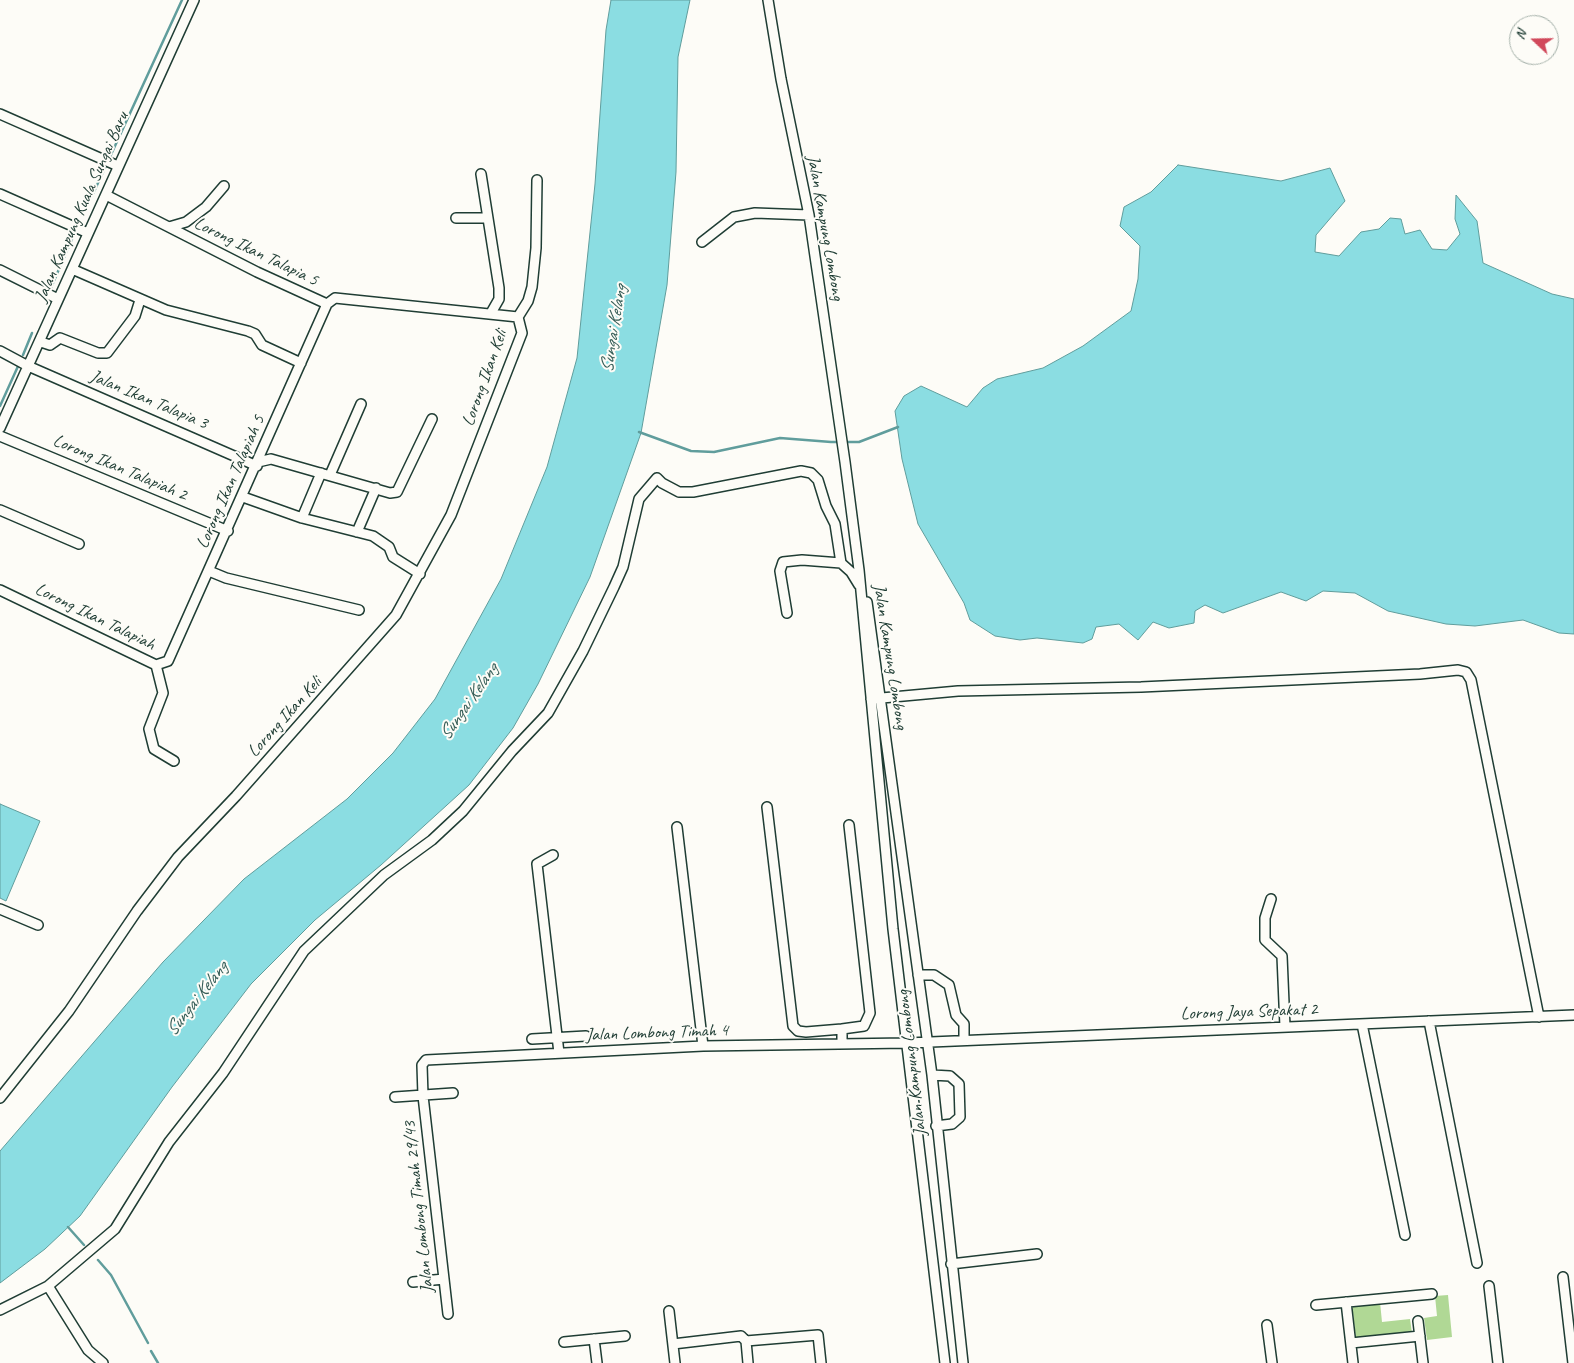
<!DOCTYPE html>
<style>
body{margin:0}
#map{position:relative;width:1574px;height:1363px;overflow:hidden;background:#fdfcf7;font-family:Caveat,sans-serif}
canvas{display:block}
.north{position:absolute;left:1509px;top:15px;width:50px;height:50px;box-sizing:border-box;background:#fdfcf7;border:1px solid #a4b0a9;border-radius:50%;rotate:291deg;font-size:14px;font-weight:700;line-height:20px;text-align:center;color:#1f3d34}
.north::after{content:'';display:block;margin:auto;width:18px;height:22px;background:#d1495b;clip-path:polygon(50% 0,100% 100%,50% 72%,0 100%)}
</style>
<div id="map">
<canvas width="1574" height="1363"></canvas>
<div class="north">N</div>
</div>
<script>
const context = document.querySelector('canvas').getContext('2d');
context.lineJoin = 'round';
function fillPath(path, color) { context.fillStyle = color; context.fill(path, 'evenodd'); }
const poly = rows => new Path2D(rows.map(r => 'M' + r).join(''));
function trace(path, color, width, dash) { context.strokeStyle = color; context.lineWidth = width; context.lineCap = dash ? 'butt' : 'round'; context.setLineDash(dash || []); context.stroke(path); }
function label(font, color, halo, rows, align = 'center') {
  context.font = font + ' Caveat,sans-serif'; context.lineWidth = 4; context.setLineDash([]); context.textBaseline = 'middle'; context.strokeStyle = halo; context.fillStyle = color; for (const [text, x, y, turn = 0] of rows) {
    context.save(); context.translate(x, y); context.rotate((+turn || 0) * Math.PI / 180); context.textAlign = isNaN(turn) ? turn : align; if (halo) context.strokeText(text, 0, 0); context.fillText(text, 0, 0); context.restore();
  }
}
fillPath(poly([
 [1448,1295,1452,1337,1427,1340,1424,1318,1437,1316,1435,1296],
 [1380,1302,1382,1322,1410,1319,1412,1333,1356,1339,1352,1304]
]), '#b0d895');
const water = poly([
 [611,0,690,0,678,57,676,172,667,285,641,433,590,577,538,684,513,728,469,785,381,865,315,920,251,984,172,1087,80,1216,45,1249,0,1283,0,1151,163,962,244,879,347,799,393,753,435,699,501,579,547,467,577,358,595,184,606,30,611,0],
 [1178,165,1281,181,1330,168,1345,201,1316,235,1315,252,1339,256,1361,232,1379,229,1390,218,1401,219,1405,234,1420,230,1432,249,1447,250,1460,234,1455,219,1456,195,1477,221,1483,263,1552,294,1574,299,1574,634,1559,633,1523,620,1475,626,1446,624,1388,611,1355,593,1323,591,1306,601,1281,592,1223,613,1205,605,1195,611,1194,623,1169,628,1153,622,1138,640,1119,624,1096,627,1092,639,1083,643,1037,638,1020,640,995,636,970,620,964,603,918,524,902,459,895,411,904,396,921,386,967,407,983,388,997,379,1043,368,1083,346,1131,311,1138,279,1140,246,1120,226,1124,207,1151,192,1178,165],
 [0,804,40,821,6,901,0,898,0,804]
]);
fillPath(water, '#8bdde2');
trace(water, '#609d9c', 1);
trace(poly([
 [92,196,182,0],
 [50,290,75,232],
 [23,355,32,333],
 [0,406,19,364],
 [639,432,691,451,714,452,780,438,831,442,859,442,898,427],
 [68,1227,84,1245],
 [98,1260,111,1275,148,1343],
 [151,1351,158,1363]
]), '#609d9c', 2.5);
const minor = poly([
 [768,0,781,79,809,215,845,462,859,570,893,929,945,1363],
 [0,114,118,166],
 [481,174,499,288,499,299,491,313],
 [0,194,88,233],
 [106,195,257,272,327,304],
 [456,218,488,218],
 [169,227,186,222,206,207,224,186],
 [702,242,734,217,755,213,809,215],
 [72,269,166,310,248,331,255,334,262,345,301,363],
 [0,270,58,299],
 [518,317,528,301,532,287,536,248,537,180],
 [41,342,50,345,60,338,98,353,107,353,135,316,140,300],
 [0,351,28,366,257,466],
 [0,428,194,0],
 [0,436,228,531],
 [258,462,271,459,390,493,397,492,432,419],
 [330,475,361,404],
 [243,497,302,518,373,536,389,547,393,557,420,574],
 [0,510,79,544],
 [302,518,321,473],
 [357,532,376,488],
 [209,571,226,578,359,610],
 [0,590,156,665,163,693,149,729,154,749,174,761],
 [867,602,932,1075,963,1363],
 [787,613,780,571,783,562,802,560,841,563,851,572,859,585],
 [156,665,168,661,327,304,335,298,518,317],
 [871,699,958,691,1141,687,1420,674,1458,670,1466,672,1471,680,1539,1017],
 [767,807,793,1026,798,1031,806,1032,842,1029],
 [677,827,703,1046],
 [553,855,537,864,559,1053],
 [1271,899,1265,918,1265,940,1282,956,1285,1027],
 [0,909,38,925],
 [918,975,934,975,949,985,956,1015,964,1024,964,1040],
 [1429,1021,1477,1263],
 [1362,1024,1405,1235],
 [532,1039,586,1036],
 [842,1044,842,1029,864,1026,870,1013,849,825],
 [932,1075,950,1076,959,1084,960,1117,952,1124,936,1126],
 [395,1097,453,1093],
 [0,1098,69,1011,137,911,178,857,236,796,396,615,451,515,522,333,518,317],
 [951,1264,1037,1254],
 [1563,1277,1573,1363],
 [413,1282,444,1279],
 [48,1286,88,1350,103,1363],
 [1489,1286,1498,1363],
 [1346,1302,1353,1363],
 [1316,1305,1432,1294],
 [0,1310,48,1286,115,1229,169,1142,223,1073,304,951,384,875,432,840,463,811,512,751,548,713,583,651,614,587,623,567,639,499,657,478,662,483,679,492,693,492,801,471,811,473,818,480,826,506,835,524,841,563],
 [669,1311,675,1363],
 [448,1314,423,1096,422,1065,426,1060,703,1046,907,1043,1574,1015],
 [1418,1321,1423,1363],
 [1267,1325,1272,1363],
 [594,1339,597,1363],
 [746,1341,818,1335,821,1363],
 [746,1341,748,1363],
 [564,1342,625,1336],
 [1351,1343,1420,1336],
 [673,1344,741,1336,746,1341]
]);
trace(minor, '#1f3d34', 12);
trace(minor, '#fdfcf7', 9);
label('18px', '#1f3d34', '#fdfcf7', [
 ["Jalan Kampung Kuala Sungai Baru",82,207,-66],
 ["Jalan Kampung Lombong",825,228,80],
 ["Lorong Ikan Talapia 5",256,252,26],
 ["Lorong Ikan Keli",485,378,-70],
 ["Jalan Ikan Talapia 3",149,400,23],
 ["Lorong Ikan Talapiah 2",120,468,23],
 ["Lorong Ikan Talapiah 5",231,482,-66],
 ["Lorong Ikan Talapiah",95,617,26],
 ["Jalan Kampung Lombong",890,657,81],
 ["Lorong Ikan Keli",285,717,-48],
 ["Lorong Jaya Sepakat 2",1249,1012,-2],
 ["Jalan Lombong Timah 4",657,1033,-2],
 ["Jalan Kampung Lombong",912,1063,-97],
 ["Jalan Lombong Timah 29/43",419,1207,-96]
]);
label('italic 19px', '#355d57', '#fdfcf7', [
 ["Sungai Kelang",614,329,-81],
 ["Sungai Kelang",469,702,-55],
 ["Sungai Kelang",197,999,-52]
]);
</script>
